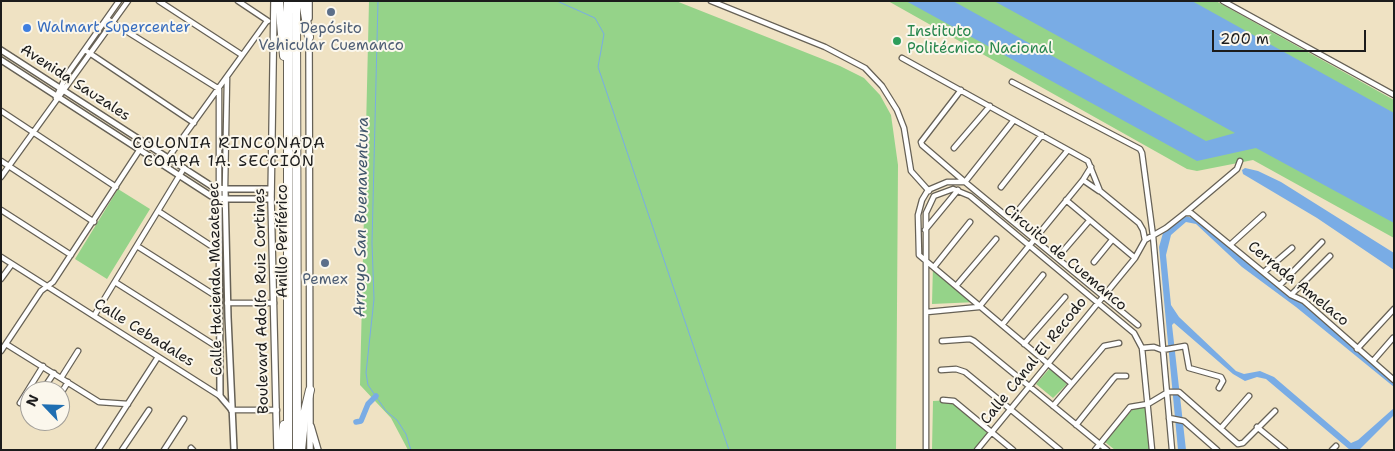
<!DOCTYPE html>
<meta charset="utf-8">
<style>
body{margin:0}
#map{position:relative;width:1395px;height:451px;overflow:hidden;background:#efe2c3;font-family:"Shantell Sans",sans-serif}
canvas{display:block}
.frame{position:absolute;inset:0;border:2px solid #1c1c1c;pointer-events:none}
.north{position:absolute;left:20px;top:381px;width:50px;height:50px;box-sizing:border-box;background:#fbf7ec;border:1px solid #a29f99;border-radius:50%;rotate:294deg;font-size:14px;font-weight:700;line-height:20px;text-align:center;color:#1c1c1c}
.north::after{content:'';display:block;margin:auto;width:18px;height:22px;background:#1f6fb2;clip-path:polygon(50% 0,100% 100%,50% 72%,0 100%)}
.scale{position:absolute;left:1212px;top:30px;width:154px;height:22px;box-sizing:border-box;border:2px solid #1c1c1c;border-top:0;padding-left:6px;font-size:15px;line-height:18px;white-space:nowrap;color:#1c1c1c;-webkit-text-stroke:4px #fbf7ec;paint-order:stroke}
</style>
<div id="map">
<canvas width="1395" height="451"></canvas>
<div class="frame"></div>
<div class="north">N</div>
<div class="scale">200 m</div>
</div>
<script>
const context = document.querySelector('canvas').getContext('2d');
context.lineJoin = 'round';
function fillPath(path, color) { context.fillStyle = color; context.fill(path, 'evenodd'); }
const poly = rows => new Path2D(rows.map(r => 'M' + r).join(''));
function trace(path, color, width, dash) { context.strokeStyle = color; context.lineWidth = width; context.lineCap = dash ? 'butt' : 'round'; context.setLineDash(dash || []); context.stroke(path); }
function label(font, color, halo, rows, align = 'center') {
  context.font = font + ' "Shantell Sans",sans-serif'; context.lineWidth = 4; context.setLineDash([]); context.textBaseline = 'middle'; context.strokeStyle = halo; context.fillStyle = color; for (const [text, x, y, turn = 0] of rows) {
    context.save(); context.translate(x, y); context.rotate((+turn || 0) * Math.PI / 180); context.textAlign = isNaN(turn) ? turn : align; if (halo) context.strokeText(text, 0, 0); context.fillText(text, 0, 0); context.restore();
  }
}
fillPath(poly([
 [369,1,676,1,840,66,864,78,880,95,891,115,898,165,896,450,408,450,391,418,360,385],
 [888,1,1216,1,1394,100,1394,238,1253,160,1197,171,1187,169],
 [118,189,150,209,107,279,75,259],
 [933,264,977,302,932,304],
 [1050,368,1067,384,1053,398,1036,384],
 [952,400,989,432,974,450,932,450,933,401],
 [1146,403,1150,450,1115,450,1105,442,1136,405]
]), '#95d389');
fillPath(poly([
 [906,1,953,1,1206,141,1235,133,994,1,1192,1,1394,113,1394,223,1256,148,1197,161],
 [1245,168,1258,171,1281,182,1394,253,1394,270,1317,218,1243,174,1242,170],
 [1185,216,1197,219,1301,301,1394,382,1394,387,1296,307,1242,267,1196,224,1186,222,1171,235,1166,255,1171,305,1179,317,1236,371,1244,374,1260,371,1274,377,1351,443,1358,440,1394,408,1394,415,1359,450,1350,450,1266,379,1257,377,1245,381,1233,374,1174,323,1172,325,1186,450,1178,450,1159,247,1163,233]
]), '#79ace5');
trace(poly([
 [378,1,372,243,374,299,366,373,368,385,386,411,397,420,406,434,411,450],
 [557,1,595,18,604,34,598,67,729,450]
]), '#79ace5', 1);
trace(poly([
 [356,422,361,421,368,404,376,396]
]), '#79ace5', 5.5);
const minor = poly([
 [159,1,242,55],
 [238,1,268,21],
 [711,1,825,47,865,68,882,86,897,110,904,128,911,171,929,191],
 [1223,1,1394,95],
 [107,19,219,89,219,188],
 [85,50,194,123],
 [902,58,1088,161,1100,191,1139,223,1143,230,1145,240],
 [1012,82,1140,149,1142,153,1153,236,1172,450],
 [961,90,921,142,922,145,965,182,1014,120],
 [56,98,66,76,119,1],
 [1,111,116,187],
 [954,148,990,106],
 [168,158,267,21],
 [1,161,94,222],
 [1,177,128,1],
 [1083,180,1099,191],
 [1001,187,1042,135],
 [225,189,227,78],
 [1066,200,1135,258],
 [1,210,71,255],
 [158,211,219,251],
 [1186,213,1191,213,1291,295,1304,301,1394,380],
 [1011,219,1068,150],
 [925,230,958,190],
 [1230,245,1263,215],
 [137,246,219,298],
 [1,257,220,396],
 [1058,257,1089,221],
 [1094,262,1112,240],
 [934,267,970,222],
 [1264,272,1292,248],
 [1,279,12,264],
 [115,282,219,348],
 [1280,285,1322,242],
 [956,286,996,239],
 [1291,295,1330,256],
 [227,303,274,303],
 [927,312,979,307,1083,180,1091,167],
 [94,316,184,168],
 [1002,325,1043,275],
 [942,341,970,339,974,341,1107,450],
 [6,344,99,402,128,404],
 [1024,344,1065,297],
 [1142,348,1154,347,1162,350,1185,346,1189,368,1221,377,1223,381,1219,388],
 [1357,349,1394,309],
 [1,351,41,291,53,282,144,143],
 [1373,361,1393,338],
 [941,370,956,369,965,372,1060,450],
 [61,378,78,351],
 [1071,383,919,255,918,215,922,200,928,190,947,182,965,182,1138,325],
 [42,391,54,373],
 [60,395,68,382],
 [943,400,954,401,1013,450],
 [20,403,43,366],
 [1053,406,1104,346,1119,343],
 [231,410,277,410],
 [1169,418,1184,421,1217,450],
 [1076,425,1113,379,1116,376,1126,376],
 [1257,427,1285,450],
 [1221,428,1249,396],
 [191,448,193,450],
 [98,450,158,357],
 [122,450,149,410],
 [164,450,184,419],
 [926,450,926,213,934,196,953,189,970,196,1134,333,1142,348,1152,450],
 [977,450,1135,258,1145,240,1166,228,1185,213,1237,169,1240,161],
 [1095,450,1130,407,1148,404,1168,392,1179,392,1238,444,1243,443,1275,411],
 [1332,450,1336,446]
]);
const tertiary = poly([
 [1,50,213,187,225,189,271,189],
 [1,60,211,196,225,199,271,199],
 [219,188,220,396,231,409],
 [225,189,228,317,234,450]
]);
const secondary = poly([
 [274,1,271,199,277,450],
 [309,1,309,18],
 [309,34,310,450],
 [311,426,318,450]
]);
const motorway = poly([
 [279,1,284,56],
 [296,1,297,450],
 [303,1,309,37],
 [280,450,284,425],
 [288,450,288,1],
 [301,450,305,411,310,390]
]);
trace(minor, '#666156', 7);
trace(tertiary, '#666156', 8);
trace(secondary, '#666156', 8);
trace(motorway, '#666156', 10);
trace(minor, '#fff', 4.5);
trace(tertiary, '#fff', 5);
trace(secondary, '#fff', 5.5);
trace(motorway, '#fff', 8);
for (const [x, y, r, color] of [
 [331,12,5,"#5c6f8a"],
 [27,28,5,"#3f7fe0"],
 [897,41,5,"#2e9e5b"],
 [325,263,5,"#5c6f8a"]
]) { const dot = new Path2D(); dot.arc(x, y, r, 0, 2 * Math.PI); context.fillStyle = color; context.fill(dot); trace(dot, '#fbf7ec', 2); }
label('15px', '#366cbe', '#fbf7ec', [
 ["Walmart Supercenter",37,28]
], 'left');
label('15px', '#4e5e75', '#fbf7ec', [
 ["Depósito",331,29],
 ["Vehicular Cuemanco",331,46],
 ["Pemex",325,280]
]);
label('15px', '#27864d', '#fbf7ec', [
 ["Instituto",907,32],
 ["Politécnico Nacional",907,49]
], 'left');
label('15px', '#1c1c1c', '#fbf7ec', [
 ["Avenida Sauzales",75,83,33],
 ["Anillo Periférico",283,241,-90],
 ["Circuito de Cuemanco",1065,258,40],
 ["Calle Hacienda Mazatepec",216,279,-91],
 ["Cerrada Amelaco",1298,284,39],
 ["Boulevard Adolfo Ruiz Cortines",262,301,-91],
 ["Calle Cebadales",144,333,32],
 ["Calle Canal El Recodo",1034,361,-51]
]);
context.letterSpacing = '1px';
label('16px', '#1c1c1c', '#fbf7ec', [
 ["COLONIA RINCONADA",229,144],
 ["COAPA 1A. SECCIÓN",229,162]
]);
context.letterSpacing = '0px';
label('italic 16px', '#41566c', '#fbf7ec', [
 ["Arroyo San Buenaventura",362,217,-89]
]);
</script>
